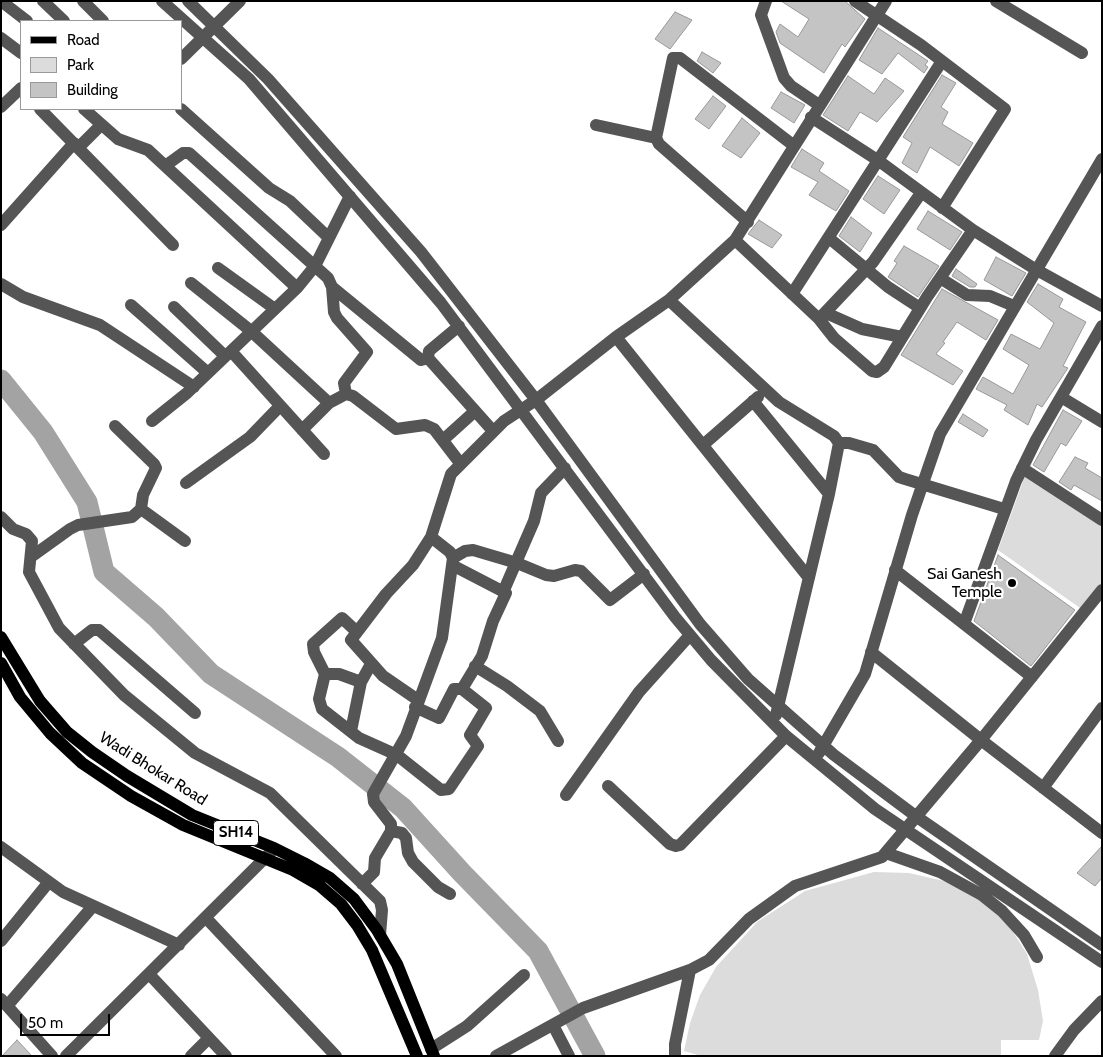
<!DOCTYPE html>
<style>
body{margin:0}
#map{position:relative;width:1103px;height:1057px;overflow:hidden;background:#fff;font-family:Cabin,sans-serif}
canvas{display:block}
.frame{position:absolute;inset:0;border:2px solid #000;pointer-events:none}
.legend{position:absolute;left:20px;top:20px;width:162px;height:90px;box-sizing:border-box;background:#fff;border:1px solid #999;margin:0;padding:6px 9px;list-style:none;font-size:15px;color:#000}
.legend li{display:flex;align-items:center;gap:10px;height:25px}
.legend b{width:25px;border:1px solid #999}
.scale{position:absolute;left:20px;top:1014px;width:90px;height:22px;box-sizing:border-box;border:2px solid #000;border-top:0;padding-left:6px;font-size:15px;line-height:18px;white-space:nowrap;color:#000;-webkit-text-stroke:4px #fff;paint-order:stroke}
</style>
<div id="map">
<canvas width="1103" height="1057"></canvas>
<div class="frame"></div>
<ul class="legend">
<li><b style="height:6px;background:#000"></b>Road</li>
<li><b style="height:14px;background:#dcdcdc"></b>Park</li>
<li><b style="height:14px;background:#c4c4c4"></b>Building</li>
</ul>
<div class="scale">50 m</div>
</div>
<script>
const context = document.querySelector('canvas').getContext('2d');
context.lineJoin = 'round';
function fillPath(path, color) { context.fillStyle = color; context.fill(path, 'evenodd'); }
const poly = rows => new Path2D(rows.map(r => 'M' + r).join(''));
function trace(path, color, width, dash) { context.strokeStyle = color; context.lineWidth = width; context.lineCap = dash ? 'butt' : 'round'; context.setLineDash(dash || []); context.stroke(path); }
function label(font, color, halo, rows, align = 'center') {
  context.font = font + ' Cabin,sans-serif'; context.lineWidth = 4.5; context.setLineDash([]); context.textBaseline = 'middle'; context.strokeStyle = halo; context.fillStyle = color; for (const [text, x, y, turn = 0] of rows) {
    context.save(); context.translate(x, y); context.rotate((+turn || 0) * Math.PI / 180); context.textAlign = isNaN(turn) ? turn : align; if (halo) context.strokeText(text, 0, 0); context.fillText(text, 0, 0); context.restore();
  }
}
fillPath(poly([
 [1025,476,1102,524,1102,582,1080,608,998,550],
 [874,872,909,873,944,881,979,895,1001,913,1027,954,1038,990,1043,1021,1039,1040,1001,1040,1001,1056,701,1056,684,1051,690,1023,700,995,716,967,757,922,805,891]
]), '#dcdcdc');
trace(poly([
 [1,380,43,432,87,502,104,572,156,617,211,674,338,757,403,808,462,873,538,951,595,1056]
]), '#a3a3a3', 21);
const building = poly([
 [781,1,845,1,865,19,845,47,842,44,824,73,780,43,776,32,780,24,798,37,809,19,781,1],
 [675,12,692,20,670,49,655,39,675,12],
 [878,28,928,61,925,65,928,67,924,73,898,53,882,74,859,60,878,28],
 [702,52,721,63,713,73,697,61,702,52],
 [942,75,956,83,941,107,948,112,942,124,973,143,959,166,930,147,917,173,902,163,912,143,903,137,942,75],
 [848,76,874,94,885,78,904,91,877,122,860,112,848,131,823,115,848,76],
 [781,92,805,105,794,123,771,108,781,92],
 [713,96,726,106,709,129,695,119,713,96],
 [742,118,760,133,741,158,722,146,742,118],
 [802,149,824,163,819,171,849,191,836,211,809,195,818,182,791,167,802,149],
 [878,176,900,190,884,214,863,199,878,176],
 [928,211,962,232,950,250,917,229,928,211],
 [851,217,872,233,860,252,839,236,851,217],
 [759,220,782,235,772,248,748,234,759,220],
 [904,246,939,266,918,297,888,277,897,263,894,261,904,246],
 [996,257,1026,273,1012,296,984,280,996,257],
 [956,269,977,284,975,287,970,287,952,276,956,269],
 [1038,284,1063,299,1059,307,1086,322,1063,366,1068,368,1042,407,1037,404,1028,425,1004,410,1007,405,976,389,983,377,1013,394,1029,365,1003,349,1011,334,1040,349,1054,323,1027,302,1038,284],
 [942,289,998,320,986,340,957,322,943,342,945,343,936,354,963,371,953,385,901,355,942,289],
 [1063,410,1082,421,1066,446,1061,443,1044,472,1033,465,1063,410],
 [963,414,988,430,983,437,958,422,963,414],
 [1075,457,1088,463,1085,468,1102,478,1102,501,1074,485,1071,490,1059,482,1075,457],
 [998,555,1075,610,1031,666,974,621,998,555],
 [1102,846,1102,878,1095,886,1077,873,1102,846],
 [17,1040,32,1056,2,1056,17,1040]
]);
fillPath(building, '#c4c4c4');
trace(building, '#999', 1);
trace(poly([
 [1,1,27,21],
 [43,1,64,21],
 [83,1,103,21],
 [162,1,249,79,441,303,675,617,711,660,786,736,875,809,1102,962],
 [188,1,268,79,421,252,536,400,700,624,748,679,834,755,917,817,1102,945],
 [766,1,761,15,784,78,791,86,819,105],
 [855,1,921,45,1005,109,942,208],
 [996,1,1082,53],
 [1,38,21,53],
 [181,59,240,1],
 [1,107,21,88],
 [40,109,173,245],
 [84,109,118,139,148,150,297,288],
 [181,109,269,188,290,201,329,238],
 [811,117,879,161,973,230,1035,269,1102,306],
 [596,125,656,138],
 [78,148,101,125],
 [165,166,183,153,189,153,328,278,332,287,334,312,337,318,367,352,344,383,346,394],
 [748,222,659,144,656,138,673,58,680,58,793,145],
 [1,225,74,143],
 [829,238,888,287,920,308],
 [735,240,819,319,834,338,872,371,877,372,884,367,927,297,973,230],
 [218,268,275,309],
 [940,278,967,295,990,296,1014,306],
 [191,283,251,331,329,403],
 [1,284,23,297,100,325,194,387],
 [332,287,421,360,428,358],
 [792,294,942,61],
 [669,300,779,402,834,436,839,443,829,494,776,715],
 [131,305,208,373],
 [174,307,225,356],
 [826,313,862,329,902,337],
 [819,319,873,262,921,193],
 [459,326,429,351,428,358,493,431],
 [616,337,809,578],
 [231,351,324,454],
 [1061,397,1102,422],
 [753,401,829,494],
 [152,421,187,393,297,288,315,266,350,196],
 [302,430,329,403,346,394,353,396,396,429,425,425,434,429,460,463],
 [443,440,474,412],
 [839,443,849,443,873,450,899,477,905,479,1004,509],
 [703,445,758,397],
 [1022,468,1102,520],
 [186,483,250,437,280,406],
 [141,509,185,541],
 [1,517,13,529,26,534,32,541,29,572,59,628,124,695,195,753,270,793,380,901,382,910,380,935],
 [31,557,70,529,78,525,132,517,141,509,143,495,156,468,154,464,115,426],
 [453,558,465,551,473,550,517,563,546,575,554,576,575,570,581,571,610,600,644,574],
 [895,570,1032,677],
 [504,590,534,521,541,493,565,468],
 [964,624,1016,481,1036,440,1102,326],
 [356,631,342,618,313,644,314,652,325,674,319,699,322,709,359,738,397,755,441,790,449,789,478,746,470,735,486,708,462,689,482,656,493,621,506,593,452,565],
 [74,644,92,630,99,630,195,713],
 [871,652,981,740,1102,833],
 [475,666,507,686,540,711,558,741],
 [325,674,339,674,361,682],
 [418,700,383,676,351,640,386,594,413,565,431,537],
 [415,707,439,718,454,689,462,689],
 [351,731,361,682,371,664],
 [819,753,865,674,912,515,940,434,1102,159],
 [608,786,670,844,676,846,680,845,786,736],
 [1043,788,1102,708],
 [566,795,639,692,690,635],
 [391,831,402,833,406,838,408,853,413,862,438,887,450,894],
 [1,847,63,892,179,945],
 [886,853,940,872,982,895,1002,911,1024,935,1037,957],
 [362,884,374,872,375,858,391,831,391,824,374,802,373,794,406,736,442,638,453,558,450,552,431,537,451,474,504,421,536,400,616,337,669,300,735,240,886,1],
 [206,918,336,1056],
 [1,941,48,883],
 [149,974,226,1056],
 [1,999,52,1056],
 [7,1006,93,906],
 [553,1025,569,1056],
 [431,1049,467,1026,524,975],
 [66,1056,271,852],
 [191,1056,209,1038],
 [496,1056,583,1008,690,970,709,960,749,919,795,886,882,857,981,740,1102,590],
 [675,1056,675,1044,690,970],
 [1055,1056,1074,1030,1102,1001]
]), '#555', 12);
trace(poly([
 [1,637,40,701,67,732,92,752,127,776,192,815,274,848,304,863,330,878,354,899,377,930,397,964,434,1056],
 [1,663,20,697,50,733,82,763,131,796,183,825,293,870,319,885,341,904,357,925,372,950,417,1056]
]), '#000', 12);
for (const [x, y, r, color] of [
 [1012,583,5,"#000"]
]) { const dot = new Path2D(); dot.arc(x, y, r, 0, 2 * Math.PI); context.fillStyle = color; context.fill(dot); trace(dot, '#fff', 2); }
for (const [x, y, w] of [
 [236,833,45]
]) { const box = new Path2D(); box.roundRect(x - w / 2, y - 12.5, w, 25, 4); context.fillStyle = '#fff'; context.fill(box); trace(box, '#000', 1); }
label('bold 15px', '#000', null, [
 ["SH14",236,833]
]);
label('16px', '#000', '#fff', [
 ["Sai Ganesh",1002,574],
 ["Temple",1002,592]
], 'right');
label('16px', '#000', '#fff', [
 ["Wadi Bhokar Road",153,769,32]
]);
</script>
